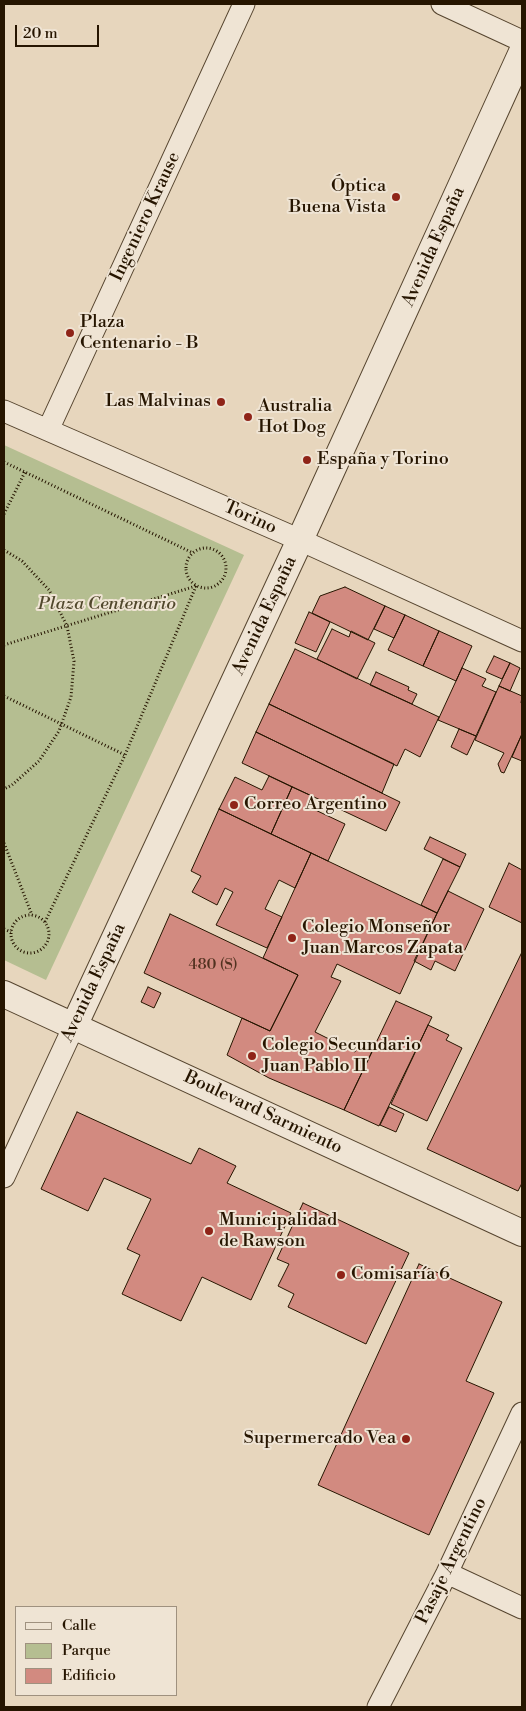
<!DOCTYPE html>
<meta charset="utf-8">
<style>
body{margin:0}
#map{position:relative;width:526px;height:1711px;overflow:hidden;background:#e7d6bd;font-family:"Libre Bodoni",serif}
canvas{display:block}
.frame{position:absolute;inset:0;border:5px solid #261500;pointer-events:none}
.legend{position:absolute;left:15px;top:1606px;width:162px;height:90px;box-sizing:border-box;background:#efe4d4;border:1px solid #9f917f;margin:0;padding:6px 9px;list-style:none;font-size:15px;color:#261500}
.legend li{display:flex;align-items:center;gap:10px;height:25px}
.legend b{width:25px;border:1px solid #9f917f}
.scale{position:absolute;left:15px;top:25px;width:84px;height:22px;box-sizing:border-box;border:2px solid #261500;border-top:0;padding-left:6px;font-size:15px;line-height:18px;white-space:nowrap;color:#261500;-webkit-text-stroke:4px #efe4d4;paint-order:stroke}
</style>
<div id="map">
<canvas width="526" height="1711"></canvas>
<div class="frame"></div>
<ul class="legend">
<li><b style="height:6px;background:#efe4d4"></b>Calle</li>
<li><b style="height:14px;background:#b5be91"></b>Parque</li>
<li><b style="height:14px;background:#d28a80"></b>Edificio</li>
</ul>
<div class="scale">20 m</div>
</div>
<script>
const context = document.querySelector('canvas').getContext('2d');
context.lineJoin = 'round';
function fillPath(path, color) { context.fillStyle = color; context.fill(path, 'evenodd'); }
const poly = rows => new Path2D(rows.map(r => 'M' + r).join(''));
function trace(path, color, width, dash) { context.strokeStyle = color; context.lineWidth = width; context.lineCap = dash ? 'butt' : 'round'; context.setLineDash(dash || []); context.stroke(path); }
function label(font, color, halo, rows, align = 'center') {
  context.font = font + ' "Libre Bodoni",serif'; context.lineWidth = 4; context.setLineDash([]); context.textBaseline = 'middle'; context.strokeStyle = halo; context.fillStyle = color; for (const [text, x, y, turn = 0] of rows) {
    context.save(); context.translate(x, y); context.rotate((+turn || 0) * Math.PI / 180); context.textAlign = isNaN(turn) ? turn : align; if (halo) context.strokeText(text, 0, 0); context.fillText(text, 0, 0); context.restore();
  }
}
fillPath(poly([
 [4,445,244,555,46,980,4,960]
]), '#b5be91');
const building = poly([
 [345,587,385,606,368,640,312,613,320,596,345,587],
 [385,606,405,615,394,638,374,629,385,606],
 [309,612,330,622,316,652,295,643,309,612],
 [405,615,439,631,423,666,388,650,405,615],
 [332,629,349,637,351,631,375,643,357,679,317,659,332,629],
 [439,631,472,646,456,681,423,666,439,631],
 [295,649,439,717,420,757,405,749,397,766,269,704,295,649],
 [494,656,510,663,502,679,486,672,494,656],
 [510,663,520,668,510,691,499,686,510,663],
 [462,668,486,679,482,686,496,692,476,736,438,720,462,668],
 [376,672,409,687,408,690,417,694,412,704,370,685,376,672],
 [499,686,522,696,521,703,522,704,522,734,504,773,501,772,498,764,504,753,475,740,499,686],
 [269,704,394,764,382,793,256,732,269,704],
 [459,729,476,736,467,755,451,747,459,729],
 [256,732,400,802,386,831,242,763,256,732],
 [522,734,522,761,512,757,522,734],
 [269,776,292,787,271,834,219,809,235,777,262,790,269,776],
 [292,787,314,797,309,807,345,824,328,861,271,834,292,787],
 [219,809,311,853,295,888,279,880,265,909,282,917,267,948,216,925,233,892,225,888,217,905,192,892,201,876,191,871,219,809],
 [430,837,466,854,460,867,424,849,430,837],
 [311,853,437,913,400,994,337,964,331,977,341,981,315,1032,355,1052,359,1045,372,1052,344,1110,269,1078,227,1055,242,1018,270,1031,298,975,263,958,311,853],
 [443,859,460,867,437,913,421,905,443,859],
 [509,863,522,870,522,923,489,907,509,863],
 [448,891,484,909,455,971,435,961,431,970,414,961,448,891],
 [170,914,298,975,270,1031,144,973,170,914],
 [522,952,522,1183,518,1191,427,1149,522,952],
 [148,987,161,993,154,1008,141,1002,148,987],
 [396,1001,432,1017,379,1126,344,1110,396,1001],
 [428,1025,449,1035,446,1040,462,1048,427,1121,391,1104,428,1025],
 [389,1107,404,1114,396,1132,380,1125,389,1107],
 [77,1112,191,1164,199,1148,236,1166,227,1183,291,1213,251,1300,202,1277,181,1321,122,1294,140,1255,127,1249,151,1199,104,1178,88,1211,41,1189,77,1112],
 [303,1203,409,1253,366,1344,288,1307,294,1294,278,1286,289,1264,277,1259,303,1203],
 [419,1264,502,1302,466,1381,494,1393,429,1535,318,1485,419,1264]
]);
fillPath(building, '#d28a80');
trace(building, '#261500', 1);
const minor = poly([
 [442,4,522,41],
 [4,411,300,540,522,641],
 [48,430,244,4],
 [4,1177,74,1026],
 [447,1573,522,1608],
 [378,1707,447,1573,522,1413]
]);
const tertiary = poly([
 [4,994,522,1233],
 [74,1026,300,540,522,52]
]);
trace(minor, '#56452f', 23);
trace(tertiary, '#56452f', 28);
trace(poly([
 [4,462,193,553],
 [4,514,25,472],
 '186 568a20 20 0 1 1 40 0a20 20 0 1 1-40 0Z',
 [4,550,22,561,49,590,67,626,74,661,71,697,59,731,39,761,12,785,4,789],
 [4,645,196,586],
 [4,696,125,755],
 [4,843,32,915],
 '11 934a19 19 0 1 1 38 0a19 19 0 1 1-38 0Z',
 [45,922,125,755,196,586],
 [4,929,11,932]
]), '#261500', 3, [1, 2.5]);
trace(minor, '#efe4d4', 21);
trace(tertiary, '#efe4d4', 26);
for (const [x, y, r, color] of [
 [396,197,5,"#8f2418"],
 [70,333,5,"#8f2418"],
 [221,402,5,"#8f2418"],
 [248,417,5,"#8f2418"],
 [307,460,5,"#8f2418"],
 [234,805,5,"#8f2418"],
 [292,938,5,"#8f2418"],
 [252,1056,5,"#8f2418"],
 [209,1231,5,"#8f2418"],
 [341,1275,5,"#8f2418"],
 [406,1439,5,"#8f2418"]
]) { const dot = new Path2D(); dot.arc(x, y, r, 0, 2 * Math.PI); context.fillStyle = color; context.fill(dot); trace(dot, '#efe4d4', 2); }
label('15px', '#513220', null, [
 ["480 (S)",213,965]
]);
label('18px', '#261500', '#efe4d4', [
 ["Óptica",386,187,"right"],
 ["Buena Vista",386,208,"right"],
 ["Plaza",80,323],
 ["Centenario - B",80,344],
 ["Las Malvinas",211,402,"right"],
 ["Australia",258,407],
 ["Hot Dog",258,428],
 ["España y Torino",317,460],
 ["Correo Argentino",244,805],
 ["Colegio Monseñor",302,928],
 ["Juan Marcos Zapata",302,949],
 ["Colegio Secundario",262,1046],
 ["Juan Pablo II",262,1067],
 ["Municipalidad",219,1221],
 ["de Rawson",219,1242],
 ["Comisaría 6",351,1275],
 ["Supermercado Vea",396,1439,"right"]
], 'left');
label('18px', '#261500', '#efe4d4', [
 ["Ingeniero Krause",146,217,-65],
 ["Avenida España",434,247,-66],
 ["Torino",250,518,24],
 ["Avenida España",265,616,-65],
 ["Avenida España",94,983,-65],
 ["Boulevard Sarmiento",263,1113,25],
 ["Pasaje Argentino",452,1561,-64]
]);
label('italic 18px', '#51482c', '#efe4d4', [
 ["Plaza Centenario",107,605]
]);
</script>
